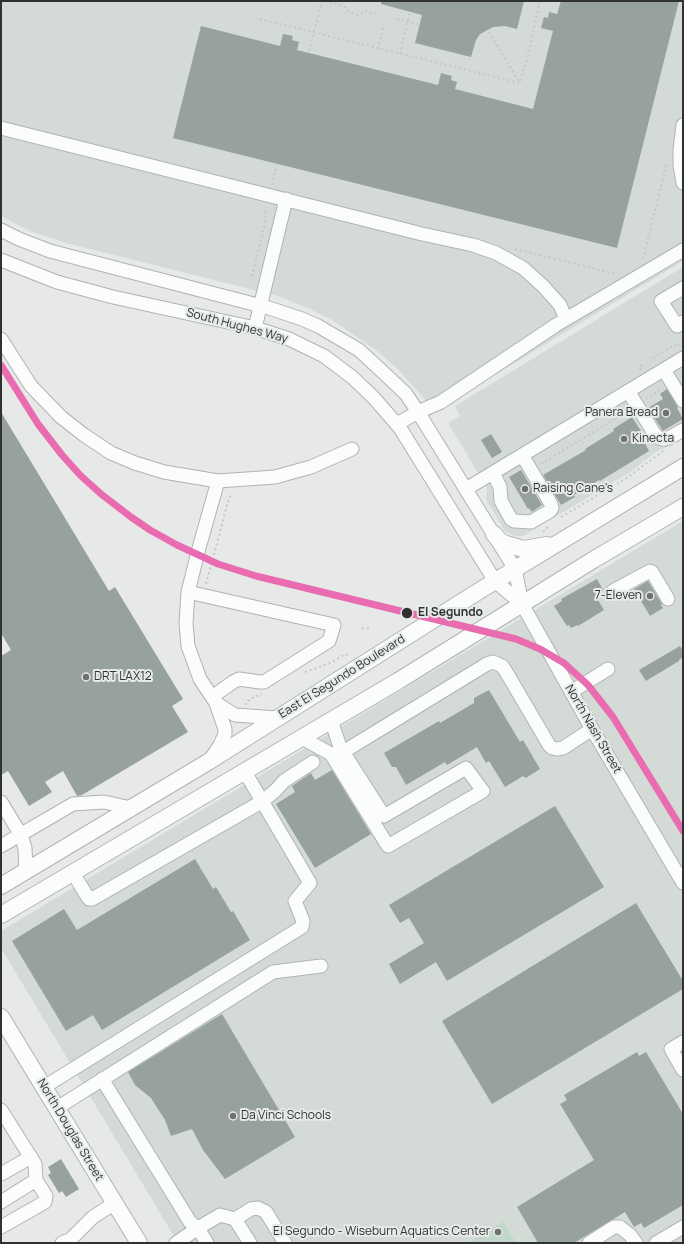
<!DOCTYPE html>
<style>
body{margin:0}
#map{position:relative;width:684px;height:1244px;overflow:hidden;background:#e7e9e8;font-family:Manrope,sans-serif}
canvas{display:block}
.frame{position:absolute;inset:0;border:2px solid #303231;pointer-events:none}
</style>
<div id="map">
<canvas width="684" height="1244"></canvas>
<div class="frame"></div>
</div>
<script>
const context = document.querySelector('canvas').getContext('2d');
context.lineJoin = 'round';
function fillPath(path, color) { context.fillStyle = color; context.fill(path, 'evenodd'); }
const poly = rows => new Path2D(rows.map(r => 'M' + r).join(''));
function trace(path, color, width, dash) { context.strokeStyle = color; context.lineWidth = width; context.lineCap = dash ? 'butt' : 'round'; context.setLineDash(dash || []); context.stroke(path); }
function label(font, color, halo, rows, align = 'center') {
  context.font = font + ' Manrope,sans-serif'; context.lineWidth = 4; context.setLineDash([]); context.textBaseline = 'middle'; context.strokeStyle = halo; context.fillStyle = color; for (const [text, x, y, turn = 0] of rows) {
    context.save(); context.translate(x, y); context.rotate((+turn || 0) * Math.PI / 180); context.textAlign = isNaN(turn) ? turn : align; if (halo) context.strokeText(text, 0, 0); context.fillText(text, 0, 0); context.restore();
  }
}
fillPath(poly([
 [1,1,683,1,683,261,435,411,398,369,376,350,332,320,312,310,278,296,70,244,29,231,1,216],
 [683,267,683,439,670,446,657,451,632,471,523,536,514,536,504,530,486,499,487,488,448,423,460,416,455,406],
 [683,521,683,1243,178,1243,1,948,1,931]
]), '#d4dad6');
fillPath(poly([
 [503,1222,516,1243,468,1243]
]), '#c1d7ca');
fillPath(poly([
 [381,1,524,1,517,29,505,26,493,27,480,34,476,40,471,57,415,43,422,15,381,4],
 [561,1,679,1,617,248,173,138,201,26,280,46,283,34,293,36,292,40,299,42,297,50,438,85,441,73,452,76,451,80,457,82,455,89,533,109,553,31,541,28,544,17,548,18,549,12,557,14],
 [667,389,678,407,677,408,683,419,663,431,648,408,663,399,660,394],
 [1,412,109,591,115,587,183,699,172,706,188,732,82,795,77,796,63,771,45,782,52,792,29,806,8,771,1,775,1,656,11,650,1,633],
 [632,417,646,439,643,440,649,451,600,481,599,480,574,495,575,497,561,505,543,475,586,450,585,449,614,431,613,429],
 [491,434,502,452,492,458,481,440],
 [521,470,542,505,532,512,529,508,528,509,509,477],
 [597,579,603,590,595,595,604,610,578,626,577,625,571,628,569,625,567,626,554,606,562,601,561,599],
 [648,581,662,604,661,605,663,608,650,616,634,589],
 [680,646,683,651,683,657,679,660,679,661,646,681,639,670],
 [489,690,520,742,523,740,540,769,526,778,523,776,505,787,489,761,486,763,477,747,447,765,445,762,406,785,396,767,392,767,384,753,439,721,440,723,474,703,474,698],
 [332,770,371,834,315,868,276,804,295,792,292,786,311,773,315,780],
 [555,806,604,887,447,981,436,962,400,984,389,964,424,943,409,918,400,923,389,905],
 [195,859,213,889,216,887,231,912,233,911,250,940,102,1030,93,1015,66,1031,12,941,64,909,77,930],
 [636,903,683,981,683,989,492,1104,442,1021],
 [222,1014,295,1137,225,1179,203,1150,192,1129,171,1136,165,1120,151,1098,135,1085,128,1072],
 [637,1052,639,1056,646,1052,683,1114,683,1205,644,1228,641,1223,634,1227,625,1212,574,1243,538,1243,517,1207,594,1160,560,1104,567,1100,564,1095],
 [61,1159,79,1189,66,1197,62,1191,59,1193,48,1175,51,1173,48,1167]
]), '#98a29c');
const minor = poly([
 [683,125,680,150,680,165,683,183],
 [1,128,422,234,473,245,496,253,523,268,543,286,560,305,566,319],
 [1,230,19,239,50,251,269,308,302,319,318,326,359,350,385,374,406,394,418,412,515,569,522,604,592,729,683,883],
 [1,260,57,282,113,297,255,328,289,339,324,356,352,377,374,398,400,428,495,581,522,604],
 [683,288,661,301,677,326,683,322],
 [255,328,286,199],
 [1,339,31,386,61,417,84,435,111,453,135,463,164,472,218,481,275,477,311,467,352,449],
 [664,370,683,401],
 [628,391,654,433,659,438,663,439,669,438,683,430],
 [397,424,418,412,441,402,556,325,683,250],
 [493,473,500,487,501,501,511,519,514,521,531,522,550,511,552,508,551,504,522,455],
 [218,481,199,548,188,592,186,623,188,646,200,679,216,703,235,715,277,718],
 [466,489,683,358],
 [613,591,650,571,652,572,668,599],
 [188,592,334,625,329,641,264,682,260,682,239,679,233,682,212,697],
 [571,692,608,669],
 [302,738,331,754,388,846,483,791,466,768,384,816,340,747,331,720],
 [343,752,487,664,493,662,502,666,505,670,549,745,552,748,557,749,563,748,592,729],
 [210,760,220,745,225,734,225,729,216,703],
 [1,802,21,835,25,848,26,871],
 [1,846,73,804,104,802,131,808],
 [73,873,87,896,89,899,92,899,263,801,276,790,284,781,313,762],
 [683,1042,671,1049,683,1070],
 [102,1079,190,1222,198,1228,207,1243],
 [44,1087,302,927,303,921,295,901,310,883,245,772],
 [57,1108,273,972,321,966],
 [1,1110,35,1164,36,1180,1,1202],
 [1,1174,31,1157],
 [235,1219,251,1209,258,1208,266,1212,285,1243],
 [1,1227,45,1202,46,1196,36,1180],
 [62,1243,71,1239,93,1217,115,1203],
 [176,1243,198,1228,220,1215,235,1219,250,1243],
 [589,1243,614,1227,620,1227,630,1235,636,1243],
 [656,1243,683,1227]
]);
const major = poly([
 [494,534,500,541,506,544,520,548,524,549,547,545],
 [1,886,208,762,479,591,683,467],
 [1,915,398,681,593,560,683,507],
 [1,1017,139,1243]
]);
trace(minor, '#b1b3b2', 15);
trace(major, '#b1b3b2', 18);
trace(poly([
 [325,1,344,6,347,10,353,14,357,15,365,11,376,14],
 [260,19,520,83,527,59,540,1],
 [397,19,418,24],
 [489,32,520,83],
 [378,49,384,23],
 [309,51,322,1],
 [400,54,410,13],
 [272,185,278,161],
 [515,249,617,274],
 [643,259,666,166,668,163],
 [252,276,264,227,266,207],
 [653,358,676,344,677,346,683,343],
 [641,370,639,367,642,365],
 [646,399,663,388],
 [541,464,628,411],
 [561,517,628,477,663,451],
 [543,532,550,525],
 [206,584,229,498,233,493],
 [362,628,371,629],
 [305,672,330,663,346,654,349,657],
 [246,705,246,702,252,698,262,694]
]), '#c6c7c7', 2, [2, 3]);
trace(minor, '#fbfcfc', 13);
trace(major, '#fbfcfc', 16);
trace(poly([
 [1,365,38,424,62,455,81,476,101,494,131,517,150,530,177,545,218,564,256,576,516,639,540,649,564,663,588,685,613,717,683,831]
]), '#e96bb0', 7);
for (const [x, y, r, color] of [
 [666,413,4,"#707271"],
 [624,439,4,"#707271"],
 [525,489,4,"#707271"],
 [650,596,4,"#707271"],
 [407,613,6,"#303231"],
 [86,677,4,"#707271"],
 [233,1116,4,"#707271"],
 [498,1232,4,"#707271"]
]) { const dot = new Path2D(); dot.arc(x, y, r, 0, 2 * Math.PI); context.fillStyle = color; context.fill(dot); trace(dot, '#e6eae8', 1.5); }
label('12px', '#303231', '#e6eae8', [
 ["South Hughes Way",237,326,15],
 ["East El Segundo Boulevard",342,677,-32],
 ["North Nash Street",593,729,60],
 ["North Douglas Street",70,1130,59]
]);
label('12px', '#303231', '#e6eae8', [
 ["Panera Bread",658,413,"right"],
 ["Kinecta",632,439],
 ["Raising Cane's",533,489],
 ["7-Eleven",642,596,"right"],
 ["DRT LAX12",94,677],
 ["Da Vinci Schools",241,1116],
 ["El Segundo - Wiseburn Aquatics Center",490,1232,"right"]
], 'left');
label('bold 12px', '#303231', '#e6eae8', [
 ["El Segundo",418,613]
], 'left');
</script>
